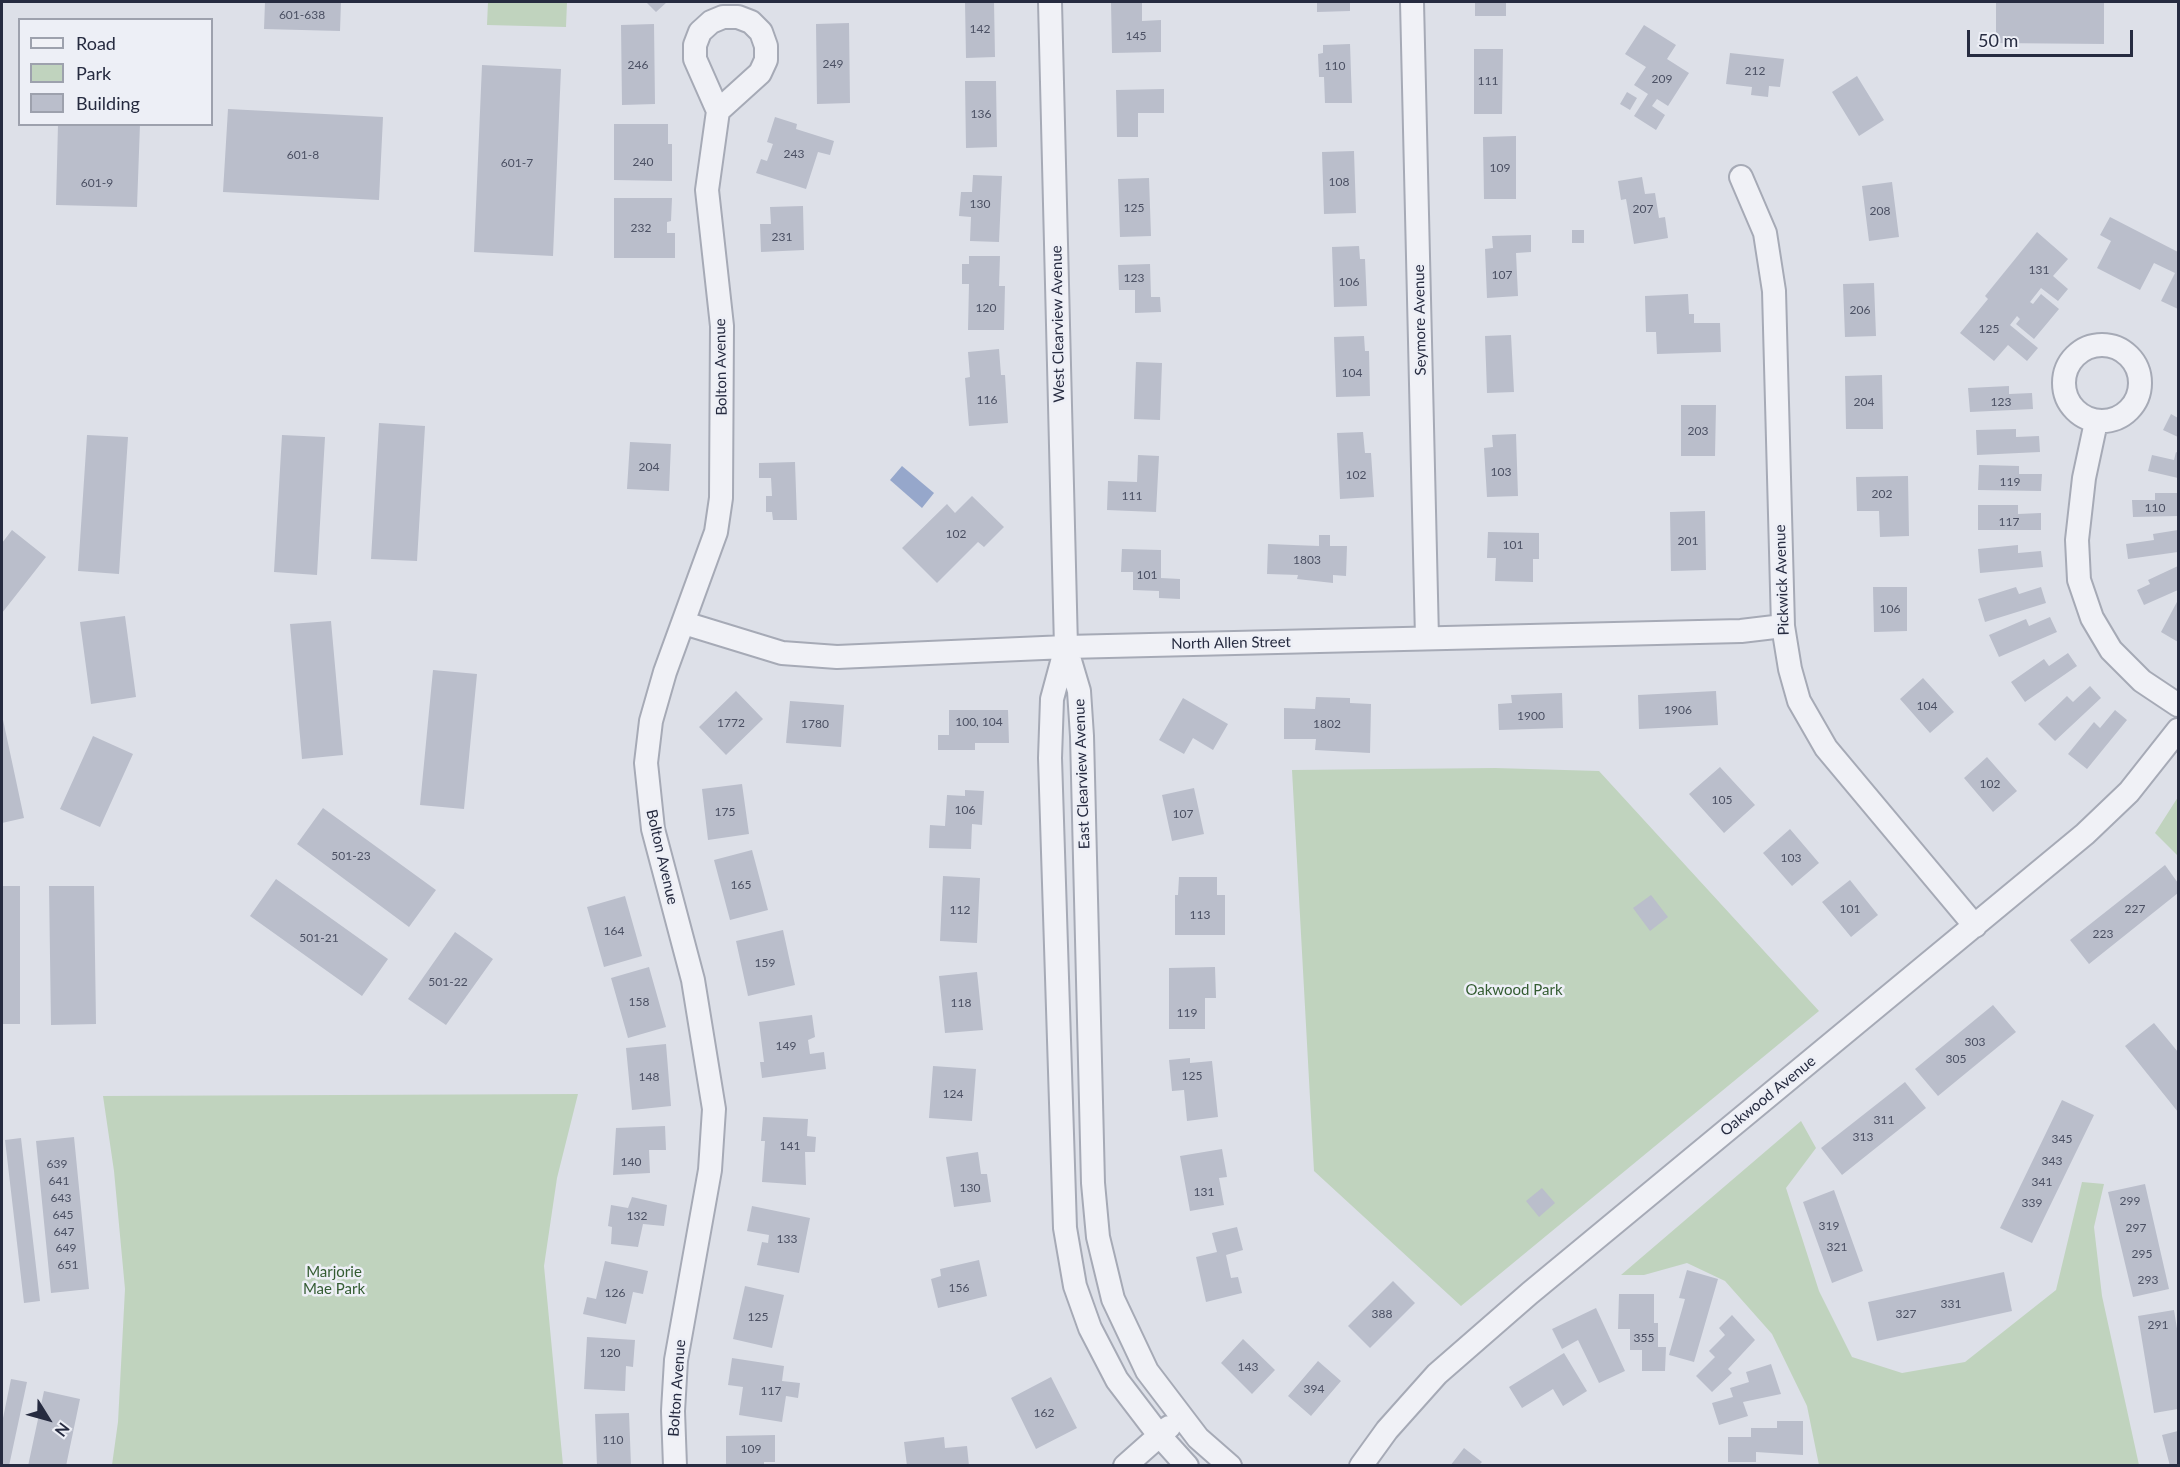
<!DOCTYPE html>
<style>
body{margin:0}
#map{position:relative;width:2180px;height:1467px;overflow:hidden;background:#dde0e8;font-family:Lato,sans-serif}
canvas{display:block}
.frame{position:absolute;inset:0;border:3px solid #262b40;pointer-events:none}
.legend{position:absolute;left:18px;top:18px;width:195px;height:108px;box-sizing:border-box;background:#edeff6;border:2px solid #9da1ad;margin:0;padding:8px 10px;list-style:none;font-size:18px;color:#262b40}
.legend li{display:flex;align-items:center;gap:12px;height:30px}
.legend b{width:30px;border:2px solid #9da1ad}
.north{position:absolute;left:18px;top:1389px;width:60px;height:60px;-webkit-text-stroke:4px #edeff6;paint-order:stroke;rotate:127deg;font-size:16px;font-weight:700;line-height:24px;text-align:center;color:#262b40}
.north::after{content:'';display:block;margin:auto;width:21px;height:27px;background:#262b40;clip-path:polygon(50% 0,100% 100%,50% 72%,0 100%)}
.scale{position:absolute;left:1967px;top:30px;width:166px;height:27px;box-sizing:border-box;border:3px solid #262b40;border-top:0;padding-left:8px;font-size:18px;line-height:21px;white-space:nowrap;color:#262b40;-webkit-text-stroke:4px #edeff6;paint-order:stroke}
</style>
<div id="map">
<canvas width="2180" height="1467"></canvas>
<div class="frame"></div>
<ul class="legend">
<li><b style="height:8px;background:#f0f1f6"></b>Road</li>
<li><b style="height:16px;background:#c0d3be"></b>Park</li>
<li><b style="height:16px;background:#babecb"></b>Building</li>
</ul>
<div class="north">N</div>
<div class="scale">50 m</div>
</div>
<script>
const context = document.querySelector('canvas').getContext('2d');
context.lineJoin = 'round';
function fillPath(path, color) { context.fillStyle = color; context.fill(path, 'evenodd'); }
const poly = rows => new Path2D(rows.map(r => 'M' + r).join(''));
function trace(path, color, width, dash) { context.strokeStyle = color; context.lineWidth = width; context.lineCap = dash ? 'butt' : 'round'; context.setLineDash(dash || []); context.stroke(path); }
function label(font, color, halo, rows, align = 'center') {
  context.font = font + ' Lato,sans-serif'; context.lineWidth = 5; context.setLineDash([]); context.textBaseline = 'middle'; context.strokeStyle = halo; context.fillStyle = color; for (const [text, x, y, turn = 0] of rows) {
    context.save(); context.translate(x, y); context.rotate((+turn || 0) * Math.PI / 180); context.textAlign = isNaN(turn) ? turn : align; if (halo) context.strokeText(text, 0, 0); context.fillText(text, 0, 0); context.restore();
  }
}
fillPath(poly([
 [488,2,567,2,566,27,487,25],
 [1495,768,1599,771,1819,1011,1461,1306,1314,1171,1292,770],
 [2178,797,2178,856,2155,833],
 [578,1094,557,1178,544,1266,563,1465,112,1465,118,1422,125,1289,114,1171,103,1096],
 [1801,1121,1816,1148,1786,1188,1819,1291,1852,1357,1902,1373,1965,1362,2056,1290,2082,1182,2104,1184,2094,1227,2102,1296,2139,1465,1819,1465,1807,1406,1772,1334,1725,1281,1687,1263,1644,1275,1621,1275]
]), '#c0d3be');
fillPath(poly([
 [902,466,934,493,922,508,890,480]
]), '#96a7cb');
fillPath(poly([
 [265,2,341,2,340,31,264,29],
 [646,2,667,2,656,12],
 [965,2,994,2,995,57,966,58],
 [1111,2,1142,2,1142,21,1161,20,1161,52,1112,53],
 [1317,2,1350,2,1350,11,1317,12],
 [1475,2,1506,2,1506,16,1475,16],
 [1996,2,2104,2,2104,44,1996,43],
 [849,23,850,103,817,104,816,24],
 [654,24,655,104,622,105,621,25],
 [1644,25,1676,45,1667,59,1689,73,1668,106,1657,99,1652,106,1665,115,1656,130,1634,116,1648,94,1634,85,1646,67,1625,54],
 [1350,44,1352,103,1325,103,1324,77,1319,77,1318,54,1323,53,1323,45],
 [1474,49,1503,49,1502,114,1474,114],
 [1730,53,1784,59,1780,87,1769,86,1768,97,1751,95,1752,87,1726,84],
 [482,65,561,69,553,256,474,252],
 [1857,76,1884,120,1859,136,1832,92],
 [965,81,996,81,997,147,966,148],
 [1164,89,1164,113,1138,113,1138,137,1117,137,1116,90],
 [1627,92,1637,98,1630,110,1620,104],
 [228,109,383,117,379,200,223,192],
 [775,117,797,124,796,129,834,141,830,155,818,152,806,189,756,173,761,159,767,161,773,144,767,142],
 [58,124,140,124,137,207,56,205],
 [614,124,668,124,668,144,672,144,672,181,614,180],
 [1516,136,1516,199,1484,199,1483,137],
 [1354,151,1356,213,1324,214,1322,152],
 [973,175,1002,176,999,242,970,241,971,217,959,216,961,192,972,192],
 [1642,177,1645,194,1655,193,1659,218,1665,217,1668,238,1634,244,1626,199,1621,200,1618,181],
 [1149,178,1151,236,1120,237,1118,179],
 [1892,182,1899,237,1869,241,1862,186],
 [614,198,672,198,671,221,667,222,667,233,675,233,675,258,614,258],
 [803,206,804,250,761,252,760,224,771,224,770,207],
 [2110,217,2178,252,2178,309,2161,301,2175,273,2154,263,2140,290,2097,268,2111,241,2100,235],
 [1572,230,1584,230,1584,243,1572,243],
 [2037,232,2068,259,2053,276,2068,289,2058,301,2041,288,2030,302,2033,304,2041,294,2059,309,2034,339,2016,324,2020,319,2017,316,2010,325,2038,348,2027,361,2008,345,1994,361,1960,333,1988,299,1985,296],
 [1531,235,1531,252,1516,253,1518,296,1487,298,1485,249,1493,248,1492,236],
 [1359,246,1360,259,1365,259,1367,306,1334,307,1332,247],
 [969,256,1000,256,999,286,1005,286,1004,330,968,330,969,284,962,284,962,264,969,264],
 [1150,264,1151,297,1160,297,1161,312,1135,313,1135,290,1119,290,1118,265],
 [1874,283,1876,336,1845,337,1843,284],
 [1688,294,1689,314,1694,314,1694,323,1720,323,1721,352,1657,354,1656,332,1646,332,1645,296],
 [1511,335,1514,392,1487,393,1485,336],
 [1364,336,1365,351,1369,351,1370,396,1336,397,1334,337],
 [999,349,1001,375,1005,375,1008,423,969,426,965,378,970,377,968,352],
 [1136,362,1162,363,1160,420,1134,419],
 [1882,375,1883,429,1846,429,1845,376],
 [2009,386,2009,394,2032,393,2033,409,1970,412,1968,388],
 [1681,405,1716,405,1715,456,1681,456],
 [2171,414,2178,418,2178,437,2163,430],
 [379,423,425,426,417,561,371,559],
 [2016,429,2016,437,2039,436,2040,452,1977,455,1976,430],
 [1363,432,1365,453,1371,453,1374,497,1340,499,1337,433],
 [1516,434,1518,496,1487,497,1484,448,1493,447,1492,435],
 [87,435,128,437,119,574,78,571],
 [282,435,325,437,317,575,274,572],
 [630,442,671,444,669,491,627,489],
 [2176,452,2178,453,2178,478,2148,471,2152,455,2174,460],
 [1138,455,1159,456,1156,512,1107,510,1108,481,1137,482],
 [795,462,797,520,773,520,772,512,766,512,766,496,772,496,771,478,759,478,759,463],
 [1979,465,2019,466,2019,474,2042,474,2041,491,1978,490],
 [1908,476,1909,536,1880,537,1879,511,1857,511,1856,477],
 [2155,493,2178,493,2178,516,2133,517,2132,500,2155,500],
 [972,496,1004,527,984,547,978,542,937,583,902,548,947,504,955,513],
 [1978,505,2018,505,2018,514,2041,513,2041,530,1978,530],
 [1705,511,1706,570,1671,571,1670,512],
 [12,530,46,557,2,613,2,543],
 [2178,530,2178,552,2128,559,2126,544,2154,540,2153,534],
 [1488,532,1539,533,1539,559,1533,559,1533,582,1495,581,1496,558,1487,558],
 [1319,535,1330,535,1330,546,1347,546,1346,576,1333,575,1333,583,1297,579,1298,575,1267,574,1268,544,1319,546],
 [2018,545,2018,553,2041,551,2043,567,1980,573,1978,549],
 [1122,549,1161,550,1161,578,1180,579,1180,599,1159,598,1159,591,1133,590,1133,572,1121,572],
 [2178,566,2178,590,2144,605,2137,590,2150,584,2148,580],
 [1873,587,1907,587,1907,631,1874,632],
 [2016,587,2019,594,2041,587,2046,603,1985,622,1978,599],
 [2178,600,2178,642,2161,632],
 [125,616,136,697,91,704,80,622],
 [2050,617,2057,632,1999,657,1989,635,2026,619,2029,626],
 [331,621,343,755,302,759,290,624],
 [2068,653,2077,666,2025,702,2011,682,2044,659,2049,666],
 [433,670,477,674,464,809,420,805],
 [1923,678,1954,712,1930,733,1900,699],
 [2090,686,2101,698,2055,741,2038,724,2067,696,2073,702],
 [736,691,763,719,726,755,699,727],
 [1716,691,1718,725,1639,729,1638,695],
 [1562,693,1563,728,1499,730,1498,704,1512,703,1511,695],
 [1316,697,1350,698,1350,703,1371,704,1370,753,1315,750,1316,739,1284,739,1284,708,1315,709],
 [1183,698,1228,724,1213,750,1193,738,1184,754,1159,740],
 [790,701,844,705,841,747,786,743],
 [949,710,1008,710,1009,743,975,743,975,750,938,750,938,735,949,735],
 [2115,710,2127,720,2087,769,2068,754,2094,722,2100,728],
 [2,715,24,818,2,823],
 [93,736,133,754,100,827,60,809],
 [1987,757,2017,791,1993,812,1964,778],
 [1720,767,1755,805,1724,833,1689,794],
 [742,784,749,834,708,840,702,789],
 [1194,788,1204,834,1172,841,1162,795],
 [965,790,984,791,982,825,972,824,971,849,929,848,930,825,945,826,947,795,965,796],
 [323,808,436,890,409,927,297,844],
 [1790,829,1819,863,1792,886,1763,853],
 [752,850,768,910,730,920,714,860],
 [2165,865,2178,883,2178,893,2089,964,2070,940],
 [943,876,980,878,977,943,940,941],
 [1179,877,1217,877,1217,895,1225,895,1225,935,1175,935,1175,895,1178,895],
 [276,879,388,959,362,996,250,916],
 [1850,880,1878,915,1851,937,1822,902],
 [2,886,20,886,20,1024,2,1024],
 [49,886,94,886,96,1024,51,1025],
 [1651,895,1668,917,1650,931,1633,908],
 [625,896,642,956,604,967,587,907],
 [783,930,795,985,748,996,736,941],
 [455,932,493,959,446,1025,408,999],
 [649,967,666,1027,628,1038,611,978],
 [1215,967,1216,998,1205,998,1205,1029,1169,1029,1169,968],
 [977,972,983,1030,945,1033,939,976],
 [1993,1005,2016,1032,1938,1096,1915,1069],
 [812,1015,815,1037,808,1040,810,1054,824,1052,826,1069,762,1078,760,1062,764,1062,759,1022],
 [2154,1023,2178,1052,2178,1112,2125,1046],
 [666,1044,671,1106,632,1110,626,1048],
 [1190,1058,1190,1063,1212,1061,1218,1117,1187,1121,1184,1090,1172,1091,1169,1060],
 [933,1066,976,1069,972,1121,929,1118],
 [1905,1082,1926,1108,1842,1175,1821,1148],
 [2062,1100,2094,1115,2032,1243,2000,1228],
 [763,1117,808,1119,807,1136,816,1137,815,1152,805,1152,806,1185,762,1182,765,1141,761,1141],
 [665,1126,666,1150,649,1150,650,1173,613,1175,616,1128],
 [74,1137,89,1289,51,1293,36,1141],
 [21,1138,40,1301,24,1303,5,1140],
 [1222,1149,1227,1177,1219,1178,1224,1205,1190,1211,1180,1156],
 [978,1152,981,1174,987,1174,991,1202,954,1207,946,1157],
 [2145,1184,2169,1289,2133,1297,2108,1192],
 [1542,1188,1555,1203,1539,1217,1526,1201],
 [1834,1190,1863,1271,1832,1283,1803,1202],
 [632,1197,667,1205,664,1226,643,1224,638,1247,611,1244,612,1227,608,1226,611,1205,628,1208],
 [752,1206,810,1218,799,1273,757,1265,762,1242,768,1243,769,1235,747,1231],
 [1237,1227,1243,1250,1226,1255,1231,1278,1238,1277,1242,1293,1206,1302,1196,1257,1217,1252,1212,1233],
 [979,1260,987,1296,938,1308,931,1279,941,1276,940,1269],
 [605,1261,648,1271,643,1294,633,1292,626,1324,583,1314,587,1297,596,1299],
 [1687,1270,1718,1279,1694,1362,1669,1355,1685,1299,1679,1298],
 [2004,1272,2012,1311,1877,1341,1868,1302],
 [1393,1281,1415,1303,1370,1348,1348,1326],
 [745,1286,784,1295,772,1348,733,1339],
 [1619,1294,1654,1294,1654,1323,1658,1323,1658,1347,1666,1347,1665,1371,1642,1371,1642,1350,1630,1350,1630,1329,1618,1329],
 [1596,1308,1625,1371,1599,1383,1578,1340,1562,1349,1552,1329],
 [2174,1310,2178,1335,2178,1409,2154,1413,2138,1316],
 [1732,1315,1755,1340,1728,1369,1732,1373,1712,1392,1696,1376,1715,1357,1709,1351,1725,1335,1719,1328],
 [587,1337,635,1340,633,1367,626,1366,625,1391,584,1389],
 [1243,1339,1275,1370,1252,1394,1221,1363],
 [1564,1353,1587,1391,1563,1406,1553,1389,1522,1408,1509,1387],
 [732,1358,784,1366,782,1381,800,1383,798,1398,786,1396,782,1422,739,1415,743,1387,728,1385],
 [1318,1361,1341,1381,1311,1416,1288,1396],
 [1771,1364,1781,1394,1743,1402,1748,1416,1719,1425,1712,1403,1733,1397,1730,1388,1749,1382,1746,1372],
 [1051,1377,1077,1428,1036,1449,1011,1398],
 [11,1379,27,1382,9,1466,2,1466,2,1423],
 [44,1391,80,1399,66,1466,28,1466],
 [629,1413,631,1466,597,1466,595,1414],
 [1777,1421,1803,1421,1803,1455,1756,1452,1756,1462,1728,1462,1728,1437,1751,1437,1751,1428,1777,1428],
 [2178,1431,2178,1466,2170,1466,2162,1435],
 [775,1435,775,1462,764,1462,764,1466,726,1466,726,1436],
 [944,1437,945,1448,967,1446,969,1466,907,1466,904,1442],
 [1464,1448,1482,1462,1478,1466,1450,1466]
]), '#babecb');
const minor = poly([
 [1050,2,1066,647,1079,691,1082,736,1093,1183,1098,1237,1113,1299,1147,1371,1198,1438,1230,1466],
 [1412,2,1427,638],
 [1741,177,1765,233,1774,291,1783,626,1790,669,1799,701,1826,748,1975,926],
 '2064 383a38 38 0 1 1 76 0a38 38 0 1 1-76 0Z',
 [2096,422,2084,478,2077,540,2079,580,2092,618,2111,650,2142,681,2178,705],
 [684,623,782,653,837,657,1066,647,1741,631,1783,626],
 [1066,647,1052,699,1050,758,1065,1228,1075,1286,1090,1328,1117,1380,1159,1435,1187,1466],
 [675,1466,673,1411,676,1360,710,1170,714,1109,693,980,653,829,646,763,651,721,665,672,716,532,721,498,722,326,707,190,718,111,695,59,695,45,700,32,711,22,723,17,738,17,751,22,761,32,766,46,766,60,760,73,718,111],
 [1125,1466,1169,1427],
 [1361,1466,1387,1430,1437,1374,1530,1293,2085,834,2129,792,2178,730]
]);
trace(minor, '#a6aab6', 26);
trace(minor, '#f0f1f6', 22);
label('12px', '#4b5063', null, [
 ["601-638",302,15],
 ["142",980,29],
 ["145",1136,36],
 ["249",833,64],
 ["246",638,65],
 ["110",1335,66],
 ["212",1755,71],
 ["209",1662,79],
 ["111",1488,81],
 ["136",981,114],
 ["243",794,154],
 ["601-8",303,155],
 ["240",643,162],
 ["601-7",517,163],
 ["109",1500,168],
 ["108",1339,182],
 ["601-9",97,183],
 ["130",980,204],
 ["125",1134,208],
 ["207",1643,209],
 ["208",1880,211],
 ["232",641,228],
 ["231",782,237],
 ["131",2039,270],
 ["107",1502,275],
 ["123",1134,278],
 ["106",1349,282],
 ["120",986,308],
 ["206",1860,310],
 ["125",1989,329],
 ["104",1352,373],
 ["116",987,400],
 ["204",1864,402],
 ["123",2001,402],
 ["203",1698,431],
 ["204",649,467],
 ["103",1501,472],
 ["102",1356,475],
 ["119",2010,482],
 ["202",1882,494],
 ["111",1132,496],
 ["110",2155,508],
 ["117",2009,522],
 ["102",956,534],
 ["201",1688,541],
 ["101",1513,545],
 ["1803",1307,560],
 ["101",1147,575],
 ["106",1890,609],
 ["104",1927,706],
 ["1906",1678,710],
 ["1900",1531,716],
 ["100, 104",979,722],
 ["1772",731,723],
 ["1780",815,724],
 ["1802",1327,724],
 ["102",1990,784],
 ["105",1722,800],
 ["106",965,810],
 ["175",725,812],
 ["107",1183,814],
 ["501-23",351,856],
 ["103",1791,858],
 ["165",741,885],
 ["101",1850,909],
 ["227",2135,909],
 ["112",960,910],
 ["113",1200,915],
 ["164",614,931],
 ["223",2103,934],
 ["501-21",319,938],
 ["159",765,963],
 ["501-22",448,982],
 ["158",639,1002],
 ["118",961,1003],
 ["119",1187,1013],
 ["303",1975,1042],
 ["149",786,1046],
 ["305",1956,1059],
 ["125",1192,1076],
 ["148",649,1077],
 ["124",953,1094],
 ["311",1884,1120],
 ["313",1863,1137],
 ["345",2062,1139],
 ["141",790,1146],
 ["343",2052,1161],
 ["140",631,1162],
 ["639",57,1164],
 ["641",59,1181],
 ["341",2042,1182],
 ["130",970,1188],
 ["131",1204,1192],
 ["643",61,1198],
 ["299",2130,1201],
 ["339",2032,1203],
 ["645",63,1215],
 ["132",637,1216],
 ["319",1829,1226],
 ["297",2136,1228],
 ["647",64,1232],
 ["133",787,1239],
 ["321",1837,1247],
 ["649",66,1248],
 ["295",2142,1254],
 ["651",68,1265],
 ["293",2148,1280],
 ["156",959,1288],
 ["126",615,1293],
 ["331",1951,1304],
 ["388",1382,1314],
 ["327",1906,1314],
 ["125",758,1317],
 ["291",2158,1325],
 ["355",1644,1338],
 ["120",610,1353],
 ["143",1248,1367],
 ["394",1314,1389],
 ["117",771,1391],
 ["162",1044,1413],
 ["110",613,1440],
 ["109",751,1449]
]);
label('15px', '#262b40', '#edeff6', [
 ["Seymore Avenue",1420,320,-91],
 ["West Clearview Avenue",1058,324,-91],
 ["Bolton Avenue",721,367,-91],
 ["Pickwick Avenue",1782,580,-92],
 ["North Allen Street",1231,643,-1],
 ["East Clearview Avenue",1082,774,-92],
 ["Bolton Avenue",662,857,77],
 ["Oakwood Avenue",1768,1096,-39],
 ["Bolton Avenue",677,1388,-86]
]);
label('15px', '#345c32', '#edeff6', [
 ["Oakwood Park",1514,990],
 ["Marjorie",334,1272],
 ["Mae Park",334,1289]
]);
</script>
